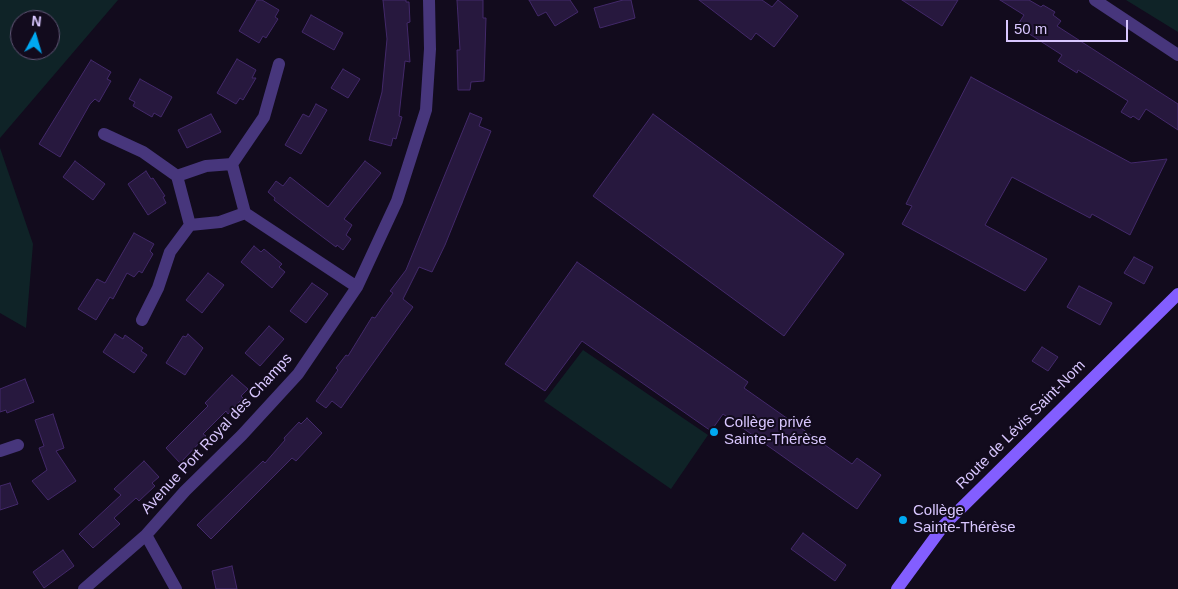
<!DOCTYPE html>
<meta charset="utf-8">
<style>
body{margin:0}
#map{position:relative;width:1178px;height:589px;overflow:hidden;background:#120b1d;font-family:Helvetica,sans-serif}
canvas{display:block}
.north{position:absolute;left:10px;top:10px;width:50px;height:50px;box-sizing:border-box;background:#120b1d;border:1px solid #625677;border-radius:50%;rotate:6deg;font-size:14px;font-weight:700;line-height:20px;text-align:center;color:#d9c7ff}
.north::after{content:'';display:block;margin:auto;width:18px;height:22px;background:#00a9f2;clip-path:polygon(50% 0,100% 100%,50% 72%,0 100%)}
.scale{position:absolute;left:1006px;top:20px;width:122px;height:22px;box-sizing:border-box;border:2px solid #d9c7ff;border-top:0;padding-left:6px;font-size:15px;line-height:18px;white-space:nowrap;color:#d9c7ff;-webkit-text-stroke:4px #120b1d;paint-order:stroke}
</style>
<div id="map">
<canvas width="1178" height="589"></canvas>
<div class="north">N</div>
<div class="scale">50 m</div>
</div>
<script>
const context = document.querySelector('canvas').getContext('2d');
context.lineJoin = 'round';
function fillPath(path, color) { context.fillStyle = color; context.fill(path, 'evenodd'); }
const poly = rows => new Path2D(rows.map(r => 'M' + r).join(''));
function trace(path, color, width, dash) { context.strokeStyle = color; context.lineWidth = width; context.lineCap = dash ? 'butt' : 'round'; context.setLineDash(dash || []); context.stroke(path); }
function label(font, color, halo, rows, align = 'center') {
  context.font = font + ' Helvetica,sans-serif'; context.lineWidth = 4; context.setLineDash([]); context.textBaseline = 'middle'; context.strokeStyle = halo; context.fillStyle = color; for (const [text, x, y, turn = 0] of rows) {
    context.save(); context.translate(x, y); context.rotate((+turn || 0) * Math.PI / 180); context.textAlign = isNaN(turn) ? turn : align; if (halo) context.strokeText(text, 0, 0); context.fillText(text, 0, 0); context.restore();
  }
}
fillPath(poly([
 [0,0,118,0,0,138],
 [20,20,50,20,50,50,20,50],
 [1126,0,1178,0,1178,32],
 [0,148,33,244,26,328,0,313],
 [583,350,708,435,671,489,544,401]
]), '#0f2327');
const building = poly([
 [257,0,262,0,279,10,275,17,278,19,266,38,263,36,259,43,239,31,257,0],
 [383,0,406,0,406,2,409,2,410,22,407,23,410,62,405,61,399,116,402,117,396,139,393,138,391,146,369,140,382,92,387,39,383,0],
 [457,0,483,0,483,18,486,18,484,81,471,82,470,90,458,90,457,50,460,50,457,0],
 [529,0,570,0,578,12,555,26,546,12,538,16,529,0],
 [623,0,631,0,635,18,600,28,594,8,623,0],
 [699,0,762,0,772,7,778,0,798,16,774,47,756,33,751,40,699,0],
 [902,0,958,0,942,26,902,0],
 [1000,0,1029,0,1041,7,1043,5,1055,12,1053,15,1061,21,1057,26,1178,104,1178,130,1146,109,1139,120,1133,116,1131,118,1121,112,1128,101,1078,70,1077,73,1058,61,1062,55,1017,26,1024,15,1000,0],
 [311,15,343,33,334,50,302,32,311,15],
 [237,59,256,70,252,78,256,78,243,100,240,98,236,104,217,93,237,59],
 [91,60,111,72,107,79,111,81,99,102,95,99,90,104,60,157,39,144,91,60],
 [343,69,360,79,348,98,331,88,343,69],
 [971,77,1131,163,1167,159,1130,235,1092,214,1090,218,1012,177,985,225,1047,259,1025,291,902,224,912,206,906,204,914,188,971,77],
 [140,79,172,97,161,117,154,113,152,117,133,106,135,102,129,99,140,79],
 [316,104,327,110,301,154,285,145,303,114,309,117,316,104],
 [470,113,482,118,479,126,491,131,445,245,432,272,419,267,403,299,413,307,341,408,332,401,326,408,316,401,338,370,336,368,346,355,348,356,372,317,375,318,384,305,393,293,390,291,406,270,470,113],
 [211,114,221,132,187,148,178,130,211,114],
 [653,114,844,254,784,336,593,196,653,114],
 [75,161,105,184,93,200,63,177,75,161],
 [365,161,381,173,344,219,352,225,346,235,351,239,343,250,337,245,336,247,292,214,274,200,275,198,268,192,276,181,283,186,290,177,328,207,365,161],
 [146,171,151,179,153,178,165,196,163,197,166,203,148,215,128,184,146,171],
 [134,233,154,244,150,251,153,254,142,273,139,271,134,277,127,273,113,299,110,297,96,320,78,309,97,279,105,283,134,233],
 [254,246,261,252,264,249,282,264,279,267,285,272,272,288,241,262,254,246],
 [1134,257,1153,267,1144,284,1124,273,1134,257],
 [577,262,748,382,744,388,852,464,857,458,881,475,857,509,723,414,711,431,582,341,545,391,505,364,577,262],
 [208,273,224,285,202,313,186,300,208,273],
 [312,283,328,294,306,323,290,311,312,283],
 [1079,286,1112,303,1100,325,1067,307,1079,286],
 [269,326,284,339,260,366,245,353,269,326],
 [115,334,123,339,125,335,143,348,141,351,147,355,134,373,103,352,115,334],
 [188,334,203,348,185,375,166,363,183,336,186,337,188,334],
 [1042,347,1058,357,1048,371,1032,361,1042,347],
 [232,375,248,389,241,396,243,398,228,414,226,411,203,434,206,436,180,463,166,448,208,406,205,403,232,375],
 [25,379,34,402,7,413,6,410,0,412,0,389,25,379],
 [53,414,64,448,56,451,76,481,48,500,32,481,47,470,39,448,44,446,35,420,53,414],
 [307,418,322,433,296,461,292,458,211,539,197,525,263,461,265,463,285,440,284,438,299,422,301,424,307,418],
 [144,461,159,477,152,483,155,486,139,501,136,498,114,518,120,524,93,548,79,534,121,495,114,489,144,461],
 [10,483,18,504,0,510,0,486,10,483],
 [803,533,846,565,835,581,791,549,803,533],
 [63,550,74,566,44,588,33,572,63,550],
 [232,566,237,589,216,589,212,571,232,566]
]);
fillPath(building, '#27183e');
trace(building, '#43296a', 1);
trace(poly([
 [1095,0,1178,55],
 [104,134,143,152,177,176,190,225,220,222,245,213,232,164,206,166,177,176],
 [232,164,264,117,279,64],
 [245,213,357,287],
 [142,320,158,288,170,252,190,225],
 [0,451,18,445],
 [146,535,176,589],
 [84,589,146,535,185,491,242,435,298,374,357,287,397,201,426,110,430,49,429,0]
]), '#47367c', 12);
trace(poly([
 [897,589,944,525,1178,294]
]), '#835eff', 12);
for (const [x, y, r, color] of [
 [714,432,5,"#00a9f2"],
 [903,520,5,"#00a9f2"]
]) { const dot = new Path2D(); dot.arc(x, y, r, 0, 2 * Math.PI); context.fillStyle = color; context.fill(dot); trace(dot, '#120b1d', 2); }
label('15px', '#d9c7ff', '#120b1d', [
 ["Collège privé",724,423],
 ["Sainte-Thérèse",724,440],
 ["Collège",913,511],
 ["Sainte-Thérèse",913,528]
], 'left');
label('15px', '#d9c7ff', '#120b1d', [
 ["Route de Lévis Saint-Nom",1021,425,-45],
 ["Avenue Port Royal des Champs",217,434,-47]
]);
</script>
